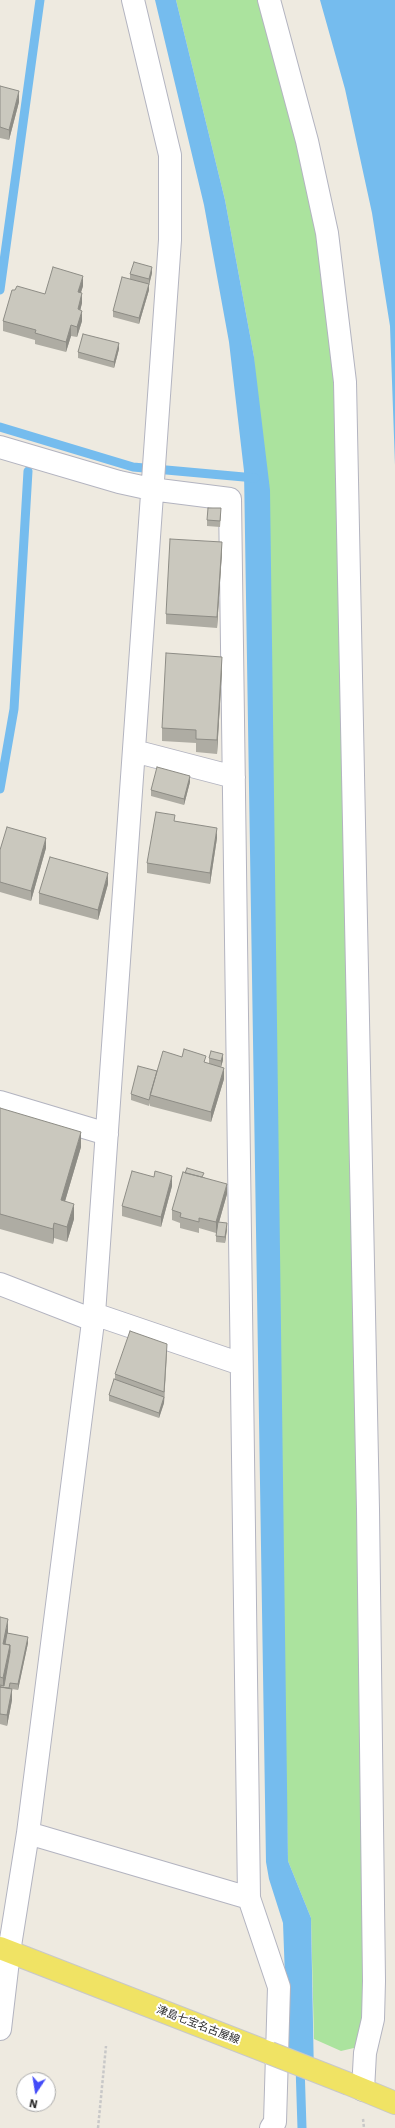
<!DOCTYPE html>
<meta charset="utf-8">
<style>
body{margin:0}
#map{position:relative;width:395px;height:2128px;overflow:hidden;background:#eeeae0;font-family:"Work Sans",sans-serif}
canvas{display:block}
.north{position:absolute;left:16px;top:2072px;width:40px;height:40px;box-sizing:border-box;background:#fff;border:1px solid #ababab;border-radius:50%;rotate:192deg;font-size:11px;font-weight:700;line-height:16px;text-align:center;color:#2d2d2d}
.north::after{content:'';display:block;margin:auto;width:14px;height:18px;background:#434bf8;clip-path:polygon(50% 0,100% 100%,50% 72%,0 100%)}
</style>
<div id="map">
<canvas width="395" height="2128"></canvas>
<div class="north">N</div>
</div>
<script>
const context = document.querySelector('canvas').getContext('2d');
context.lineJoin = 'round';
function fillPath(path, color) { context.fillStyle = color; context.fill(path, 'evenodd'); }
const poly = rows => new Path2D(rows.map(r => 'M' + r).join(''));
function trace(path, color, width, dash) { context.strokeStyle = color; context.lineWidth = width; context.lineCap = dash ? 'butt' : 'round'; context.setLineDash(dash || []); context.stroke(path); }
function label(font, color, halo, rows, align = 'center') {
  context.font = font + ' "Work Sans","Noto Sans JP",sans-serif'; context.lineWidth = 4; context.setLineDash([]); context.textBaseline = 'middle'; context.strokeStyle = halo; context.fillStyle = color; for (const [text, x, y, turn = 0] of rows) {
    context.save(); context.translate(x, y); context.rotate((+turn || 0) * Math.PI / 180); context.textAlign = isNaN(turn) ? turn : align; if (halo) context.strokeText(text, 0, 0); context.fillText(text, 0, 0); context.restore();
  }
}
fillPath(poly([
 [176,0,263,0,301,142,328,293,341,430,366,2015,358,2047,341,2051,314,2039,311,1918,288,1861,254,357,225,200]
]), '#abe39e');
fillPath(poly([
 [155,0,176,0,225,200,254,357,270,490,288,1861,311,1918,314,2077,287,2072,287,2031,283,1923,269,1879,266,1862,244,471,229,342,204,205],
 [320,0,395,0,395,465,390,326,372,213,345,89]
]), '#75bcee');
trace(poly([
 [0,290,40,0],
 [0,427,133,467,255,478],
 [0,789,14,709,28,471],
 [300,2065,302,2128]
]), '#75bcee', 9);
const minor = poly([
 [269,0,307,141,327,233,345,382,368,1509,374,1981,373,2019,365,2053,363,2090],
 [0,447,119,482,151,489,230,499,249,1898],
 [134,751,234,777],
 [0,1102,107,1134],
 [0,1284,93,1320],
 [94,1314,241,1364],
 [28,1833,249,1898,279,1987,275,2122,271,2128],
 [0,2029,9,1952,28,1833,94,1314,170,240,170,155,133,0]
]);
const major = poly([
 [0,1948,270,2053],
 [349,2084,395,2103]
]);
trace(minor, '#b3b4c0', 24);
trace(major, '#c8c8c8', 24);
trace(poly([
 [363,2119,364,2128],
 [98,2128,106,2046]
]), '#c8c8c8', 2.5, [3, 2]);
trace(minor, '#fff', 22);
trace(major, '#f0e364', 22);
const majorBridge = poly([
 [270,2053,349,2084]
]);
trace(majorBridge, '#c8c8c8', 24, []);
trace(majorBridge, '#f0e364', 22);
fillPath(poly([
 [0,86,19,102,9,140,0,138],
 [152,273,149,285,149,290,139,324,113,317,113,311,130,279,130,274],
 [83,286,81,292,82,303,80,310,82,321,77,337,71,336,66,352,35,344,35,340,3,331,3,321,15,290,45,294],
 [119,349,114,368,78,358,78,352],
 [221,514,220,527,207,526,207,520],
 [222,552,217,628,166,624,166,614],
 [222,670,217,754,196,752,196,743,162,741,162,728],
 [190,782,184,805,151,796,151,790],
 [175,821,217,838,210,884,147,873,147,863],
 [46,848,31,901,0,892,0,850],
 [108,884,98,920,39,904,39,893],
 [209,1058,223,1060,221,1067,224,1079,211,1122,150,1106,150,1103,149,1106,131,1100,131,1094,157,1071,206,1063,209,1064],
 [0,1108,81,1147,65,1201,74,1219,67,1242,54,1238,53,1244,0,1229],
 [154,1177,172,1186,161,1227,122,1216,122,1206],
 [204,1177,227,1194,219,1222,227,1229,225,1243,216,1242,216,1236,217,1227,216,1233,199,1228,199,1233,180,1228,180,1223,172,1220,172,1210],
 [167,1354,164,1403,159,1418,109,1401,109,1395,115,1379,115,1374],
 [0,1617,8,1632,8,1634,28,1643,18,1690,12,1689,12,1700,7,1726,0,1724]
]), '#aeaca3');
fillPath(poly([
 [19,91,19,102,9,140,9,130],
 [152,267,152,273,149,285,149,279],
 [83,276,83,286,78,302,78,292],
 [149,284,149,290,139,324,139,318],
 [82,293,82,303,78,320,78,309],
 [82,311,82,321,77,337,77,327],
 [71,325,71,336,66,352,66,342],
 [119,343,119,349,114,368,114,362],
 [222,542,222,552,217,628,217,617],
 [222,657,222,670,217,754,217,740],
 [190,776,190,782,184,805,184,799],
 [217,828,217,838,210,884,210,873],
 [46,838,46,848,31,901,31,891],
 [108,873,108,884,98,920,98,910],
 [223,1054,223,1060,221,1067,221,1061],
 [224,1068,224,1079,211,1122,211,1112],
 [81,1132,81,1147,61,1215,61,1200],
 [172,1176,172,1186,161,1227,161,1217],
 [227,1184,227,1194,216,1233,216,1222],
 [74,1204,74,1219,67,1242,67,1227],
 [54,1223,54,1238,53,1244,53,1229],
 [227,1223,227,1229,225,1243,225,1237],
 [167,1344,164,1403,159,1418,159,1413,164,1398],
 [8,1619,8,1632,5,1651,3,1644],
 [28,1637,28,1643,18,1690,18,1684],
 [10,1645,10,1658,3,1691,3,1678],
 [12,1689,12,1700,7,1726,7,1715]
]), '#8d8c85');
const building = poly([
 [0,86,19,91,9,130,0,127,0,86],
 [134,262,152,267,149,279,130,274,134,262],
 [53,267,83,276,78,292,82,293,78,309,82,311,77,327,71,325,66,342,35,333,36,330,3,321,12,290,15,290,17,286,45,294,53,267],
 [122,277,149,284,139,318,113,311,122,277],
 [83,334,119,343,114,362,78,352,83,334],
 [208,508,221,508,220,521,207,520,208,508],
 [170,539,222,542,217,617,166,614,170,539],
 [166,653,222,657,217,740,196,739,196,730,162,728,166,653],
 [157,767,190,776,184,799,151,790,157,767],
 [156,812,175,815,174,821,217,828,210,873,147,863,156,812],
 [7,827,46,838,31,891,0,882,0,850,7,827],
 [50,857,108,873,98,910,39,893,50,857],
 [184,1049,206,1056,204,1062,224,1068,211,1112,150,1095,163,1051,182,1057,184,1049],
 [211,1051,223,1054,221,1061,209,1058,211,1051],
 [138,1066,157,1071,149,1100,131,1094,138,1066],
 [0,1108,81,1132,61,1200,74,1204,67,1227,54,1223,53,1229,0,1214,0,1108],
 [187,1168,204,1173,202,1177,185,1173,187,1168],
 [132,1171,154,1177,155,1171,172,1176,161,1217,122,1206,132,1171],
 [183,1172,227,1184,216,1222,199,1218,199,1222,180,1217,181,1213,172,1210,183,1172],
 [218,1222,227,1223,225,1237,216,1236,218,1222],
 [130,1331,167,1344,164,1392,115,1374,130,1331],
 [114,1379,164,1397,159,1413,109,1395,114,1379],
 [0,1617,8,1619,3,1644,10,1645,3,1678,0,1677,0,1617],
 [7,1633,28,1637,18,1684,10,1683,9,1688,0,1687,0,1685,4,1686,10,1652,10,1645,5,1644,7,1633],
 [0,1687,12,1689,7,1715,0,1714,0,1687]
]);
fillPath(building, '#cac8be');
trace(building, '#8d8c85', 1);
label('11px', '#2d2d2d', '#fff', [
 ["津島七宝名古屋線",198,2025,21]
]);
</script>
